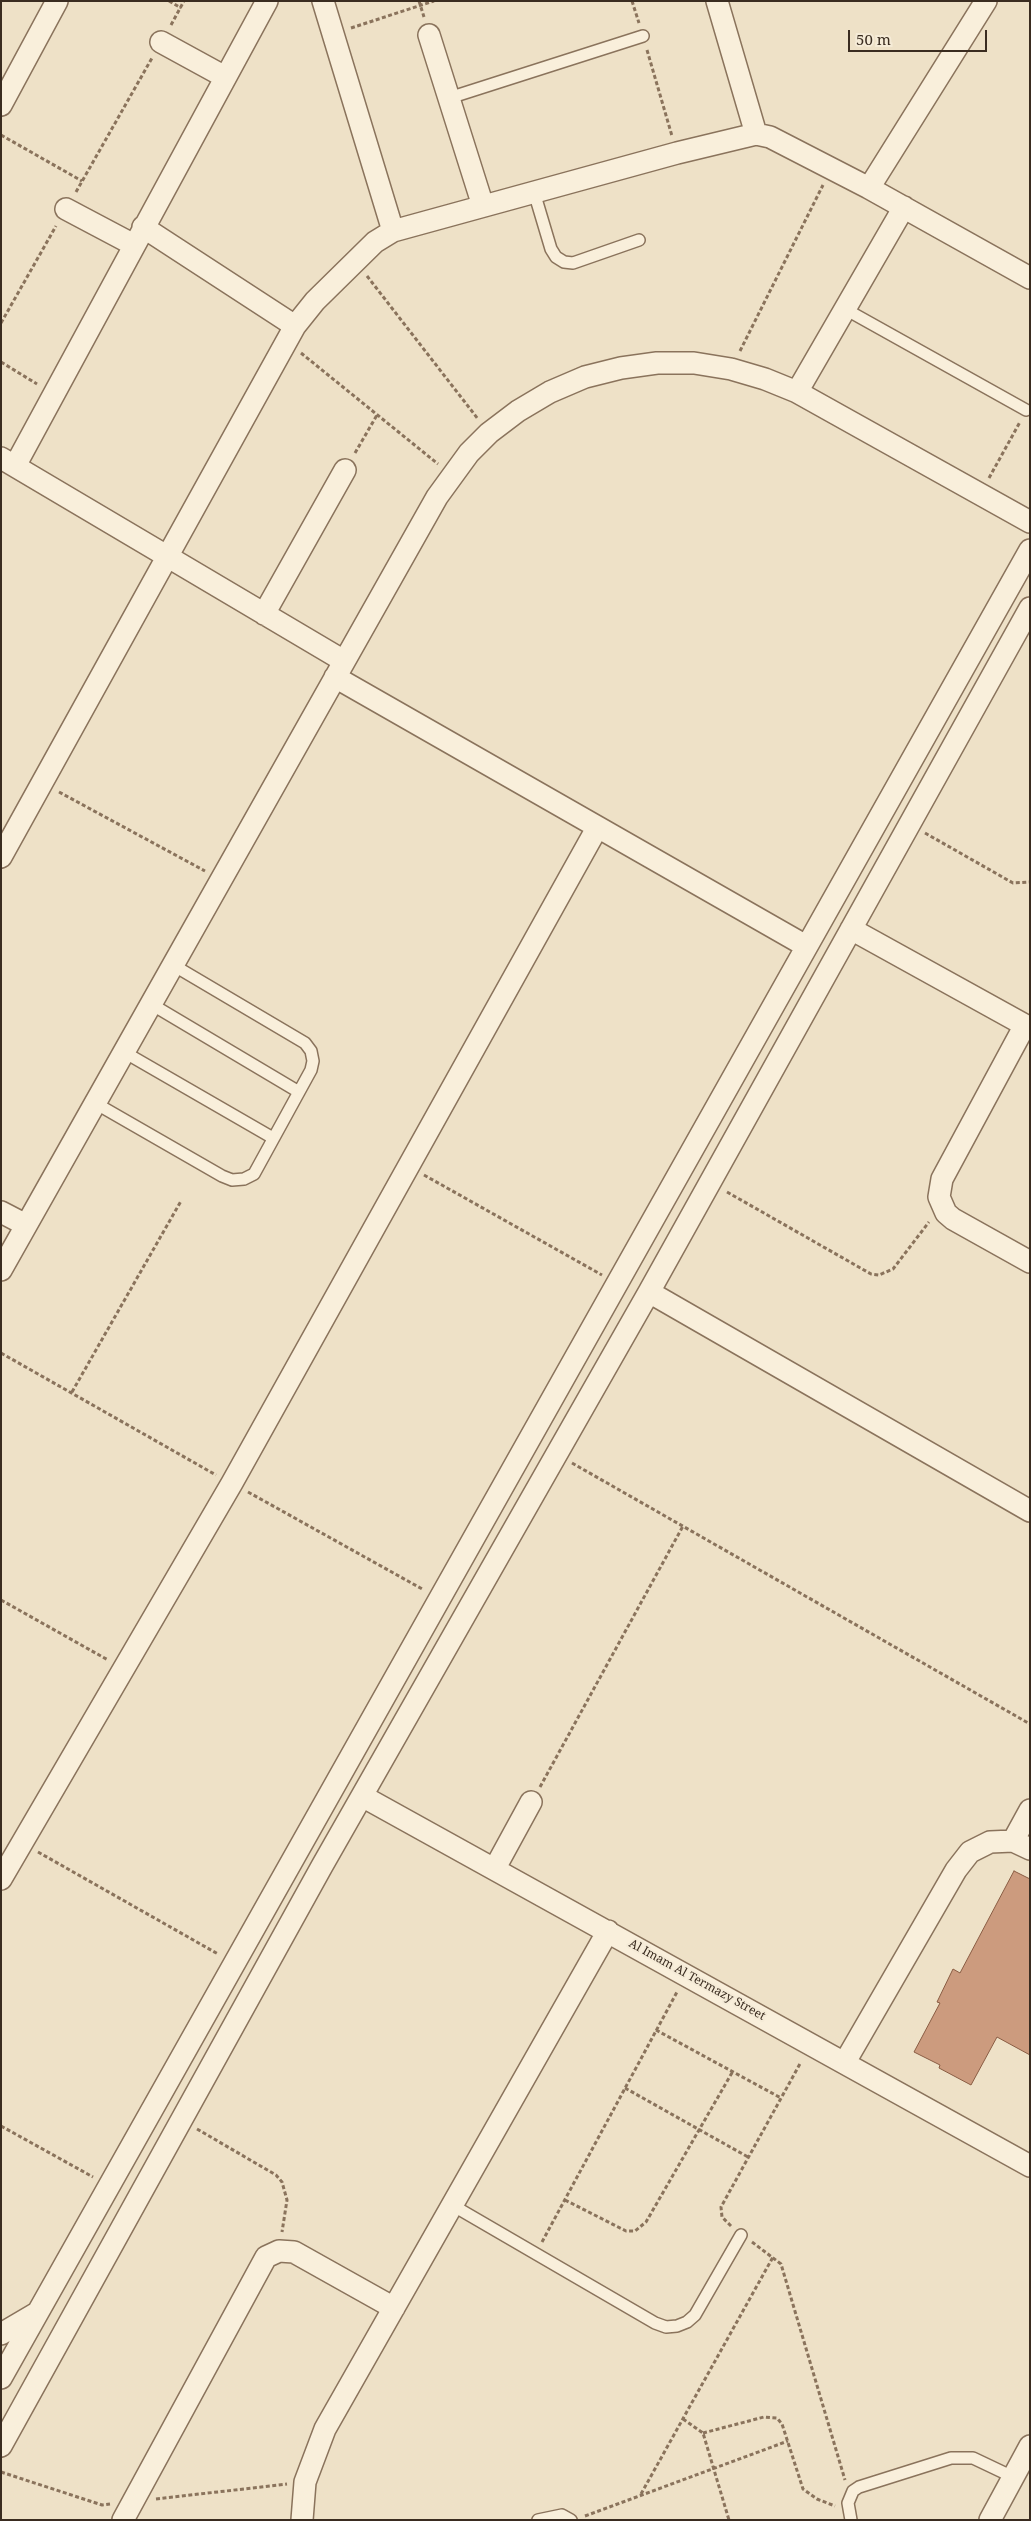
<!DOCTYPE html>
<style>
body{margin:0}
#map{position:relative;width:1031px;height:2521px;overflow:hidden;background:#eee1c7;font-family:"Noto Serif",serif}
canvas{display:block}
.frame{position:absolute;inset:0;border:2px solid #3a2c20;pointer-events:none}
.scale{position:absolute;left:848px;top:30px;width:139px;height:22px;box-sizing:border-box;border:2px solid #3a2c20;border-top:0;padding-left:6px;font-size:15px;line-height:18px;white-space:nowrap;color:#3a2c20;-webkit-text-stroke:4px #f5ebd7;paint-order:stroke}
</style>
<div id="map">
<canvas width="1031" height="2521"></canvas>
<div class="frame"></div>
<div class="scale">50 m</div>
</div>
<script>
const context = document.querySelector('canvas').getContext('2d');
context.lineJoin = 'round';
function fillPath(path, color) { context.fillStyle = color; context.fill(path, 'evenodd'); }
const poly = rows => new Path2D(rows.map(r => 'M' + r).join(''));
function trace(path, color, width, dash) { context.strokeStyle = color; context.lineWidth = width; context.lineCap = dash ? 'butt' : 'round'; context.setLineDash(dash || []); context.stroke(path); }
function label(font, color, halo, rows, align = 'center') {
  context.font = font + ' "Noto Serif",serif'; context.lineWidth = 4; context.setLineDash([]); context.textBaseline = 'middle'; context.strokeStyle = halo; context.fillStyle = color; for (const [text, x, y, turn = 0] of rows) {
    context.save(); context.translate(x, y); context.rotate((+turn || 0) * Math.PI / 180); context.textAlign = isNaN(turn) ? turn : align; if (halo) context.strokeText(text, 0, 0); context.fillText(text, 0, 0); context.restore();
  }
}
const building = poly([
 [1014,1871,1030,1879,1030,2055,997,2037,971,2085,939,2068,940,2065,914,2052,940,2003,937,2002,953,1969,960,1973,1014,1871]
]);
fillPath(building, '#cc9b7e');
trace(building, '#895c43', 1);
const service = poly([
 [449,98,643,36],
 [534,192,551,249,556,257,564,262,573,263,639,240],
 [845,309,1026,410],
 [151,1004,299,1092],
 [124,1052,273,1138],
 [95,1103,222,1176,232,1180,244,1179,254,1174,311,1070,313,1061,311,1051,305,1043,173,965],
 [452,2205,655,2323,666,2327,677,2326,687,2322,695,2315,741,2235],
 [538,2520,562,2515,571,2520],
 [851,2520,848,2503,853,2491,859,2487,951,2458,973,2458,1013,2477]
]);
const minor = poly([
 [323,1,393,231],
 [717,1,756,134],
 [429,35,483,206],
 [161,42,225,77],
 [1,105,57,1],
 [869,188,986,1],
 [66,209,134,245],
 [143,227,295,326],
 [797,392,904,207],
 [1,458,344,661],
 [15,466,267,1],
 [264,614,345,470],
 [335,677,806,946],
 [1,857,295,326,315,301,375,242,393,231,677,153,756,134,770,137,869,188,1030,278],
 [851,929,1030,1028],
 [1025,1025,942,1179,939,1197,946,1213,953,1219,1030,1262],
 [1,1212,26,1225],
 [1,1270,437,497,469,453,489,433,518,411,550,392,585,377,621,368,657,363,694,363,731,369,765,379,797,392,1030,522],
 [649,1292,1030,1511],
 [362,1796,1030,2166],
 [1013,1841,1030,1810],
 [495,1868,531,1802],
 [1,1879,232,1483,597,828],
 [845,2062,956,1870,970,1852,990,1842,1013,1841,1030,1849],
 [1,2334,35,2314],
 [1,2378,1030,550],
 [1,2446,322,1866,649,1292,1030,608],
 [123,2520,266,2257,279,2251,294,2252,394,2308],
 [302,2520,305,2482,325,2429,608,1931],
 [990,2520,1030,2446]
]);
trace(service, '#8a735c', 14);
trace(minor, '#8a735c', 24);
trace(poly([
 [169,1,181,8],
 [419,1,424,17],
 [632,1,639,23],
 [171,25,184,1],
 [351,28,434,1],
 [647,50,672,136],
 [1,135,82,181],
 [76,192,152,58],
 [367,276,478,419],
 [1,323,56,226],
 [740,351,823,185],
 [301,353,438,464],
 [1,362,37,384],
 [355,453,377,415],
 [989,478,1020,422],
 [59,792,205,871],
 [925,833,1013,883,1030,882],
 [424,1175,602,1275],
 [727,1192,871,1274,879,1275,893,1269,929,1222],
 [1,1353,216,1475],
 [72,1392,181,1201],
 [572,1463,1030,1724],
 [248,1492,424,1590],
 [1,1600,108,1660],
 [540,1787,683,1526],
 [38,1852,218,1954],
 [656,2030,781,2098],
 [625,2088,748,2157],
 [1,2126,93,2177],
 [197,2129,276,2175,282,2182,287,2200,282,2232],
 [565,2200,626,2231,635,2231,646,2222,733,2071],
 [731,2226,722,2217,721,2207,801,2062],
 [542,2242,677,1992],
 [752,2242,781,2264,845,2480],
 [683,2419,703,2433,729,2520],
 [703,2433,764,2417,777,2418,782,2424,803,2489,817,2499,835,2506],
 [1,2472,102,2505,110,2504],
 [641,2494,773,2257],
 [156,2499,287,2484],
 [585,2516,788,2441]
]), '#8a735c', 3, [4, 2.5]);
trace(service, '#f9efdb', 11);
trace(minor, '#f9efdb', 21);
label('12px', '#3a2c20', '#f5ebd7', [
 ["Al Imam Al Termazy Street",697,1980,29]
]);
</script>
